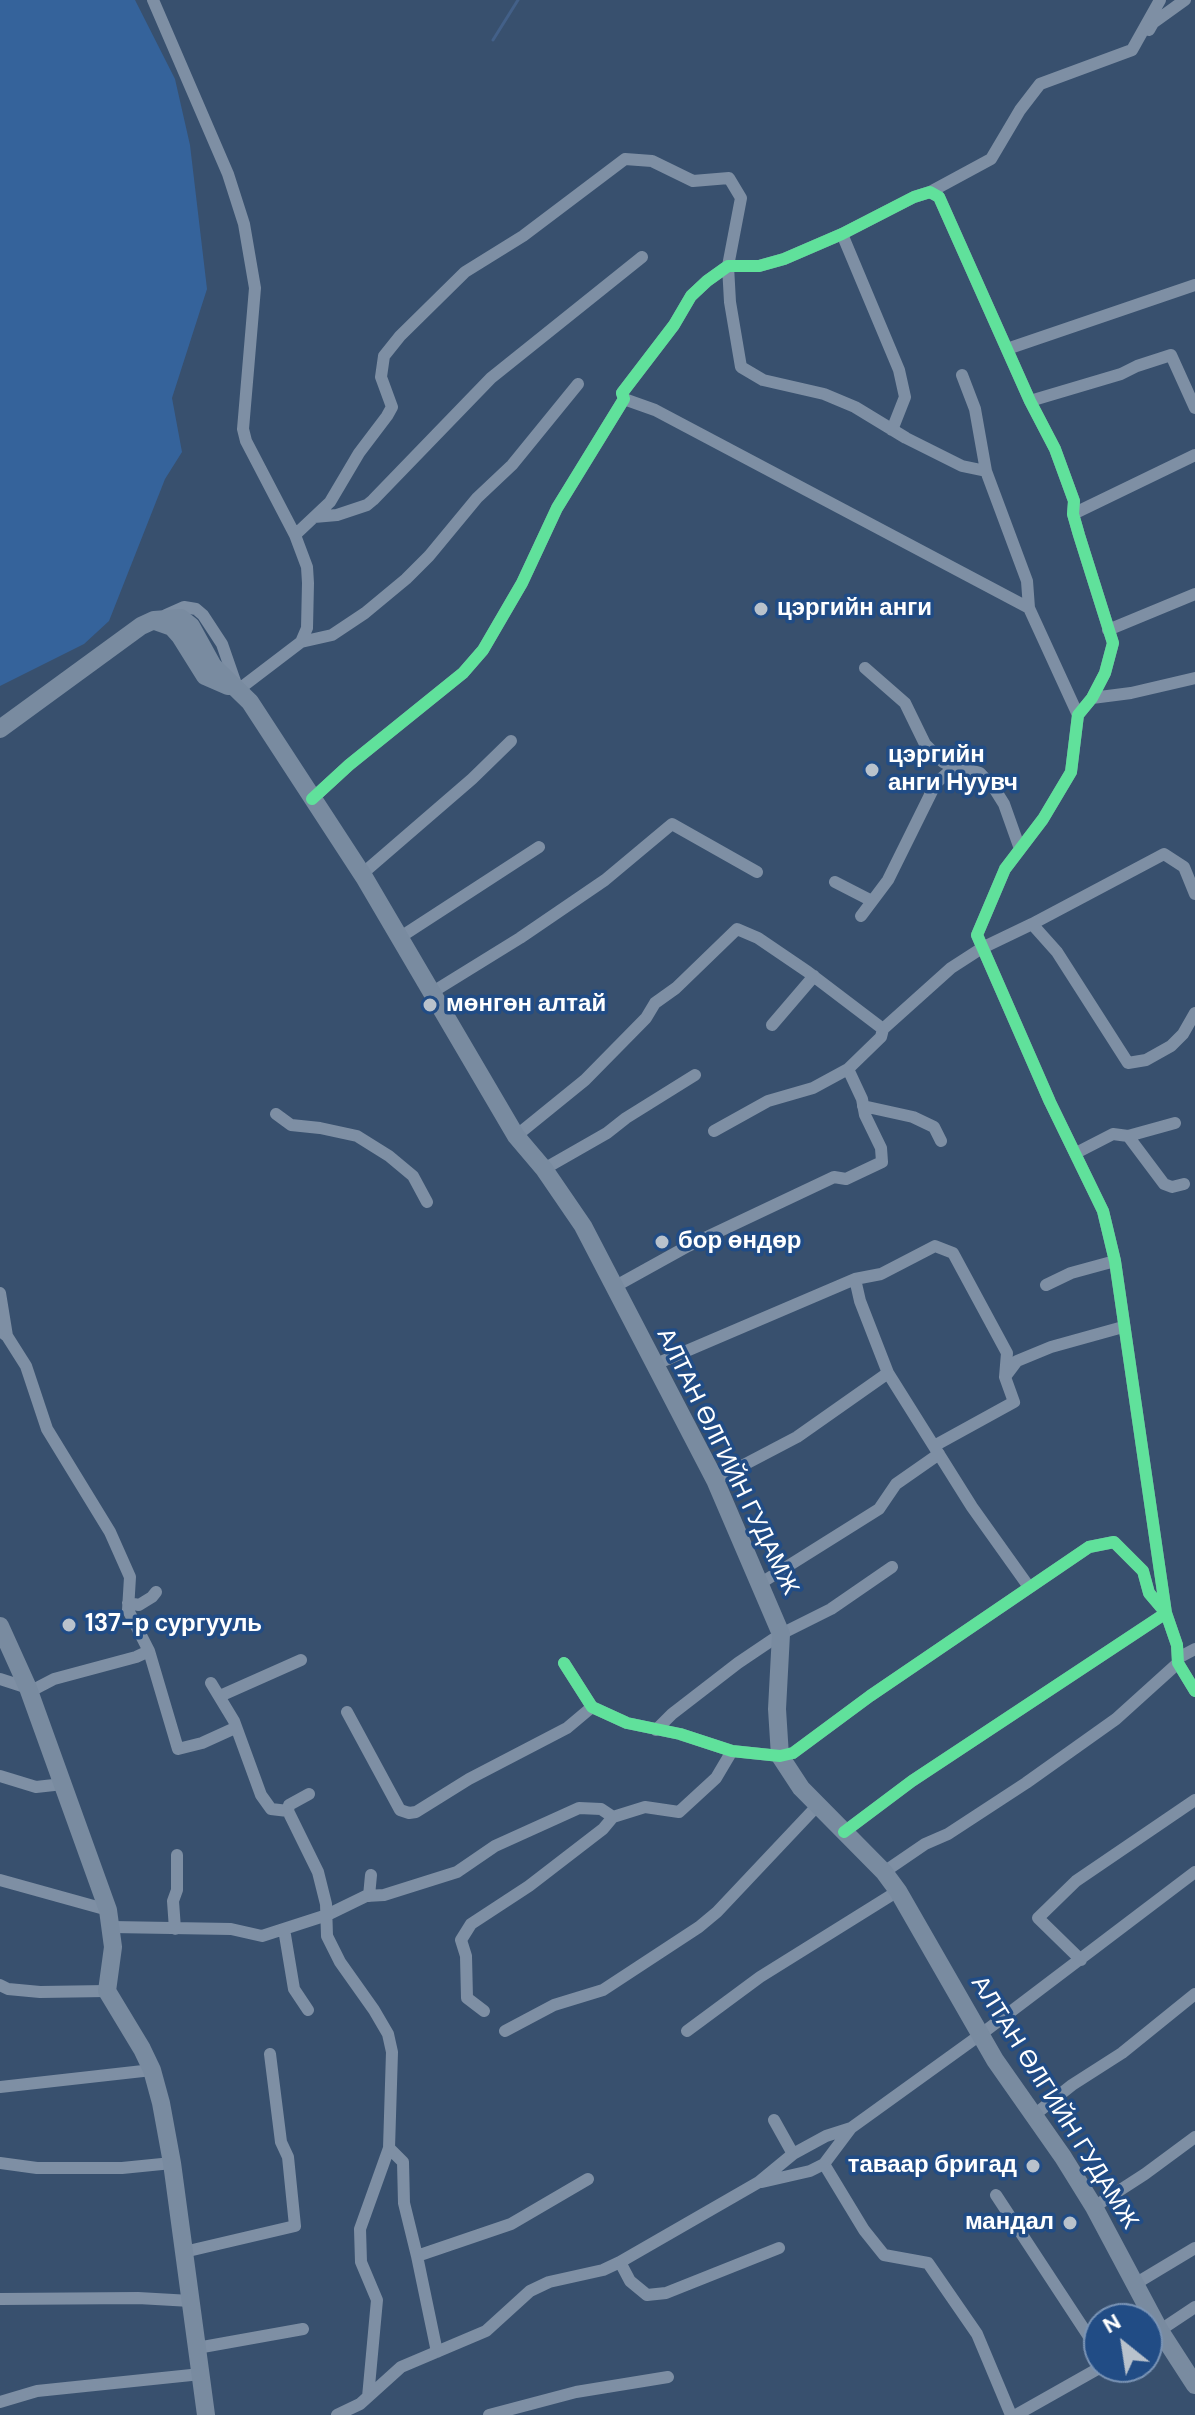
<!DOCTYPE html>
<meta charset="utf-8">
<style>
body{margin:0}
#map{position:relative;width:1195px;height:2415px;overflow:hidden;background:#38506e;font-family:"DM Sans",sans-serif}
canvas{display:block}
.north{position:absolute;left:1083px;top:2303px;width:80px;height:80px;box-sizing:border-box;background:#214c85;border:2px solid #7a94b6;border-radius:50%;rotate:330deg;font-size:22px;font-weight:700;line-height:32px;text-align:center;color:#fff}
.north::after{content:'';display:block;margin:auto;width:28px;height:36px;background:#b9c2cc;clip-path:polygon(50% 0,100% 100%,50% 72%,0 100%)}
</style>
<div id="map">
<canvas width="1195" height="2415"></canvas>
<div class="north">N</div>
</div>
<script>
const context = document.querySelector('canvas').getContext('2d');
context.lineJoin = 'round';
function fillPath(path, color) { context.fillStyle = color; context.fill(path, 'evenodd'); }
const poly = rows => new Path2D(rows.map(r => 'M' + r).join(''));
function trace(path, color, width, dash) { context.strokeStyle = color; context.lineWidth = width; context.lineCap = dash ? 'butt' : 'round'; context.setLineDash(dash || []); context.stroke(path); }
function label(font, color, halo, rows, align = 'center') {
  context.font = font + ' "DM Sans",sans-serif'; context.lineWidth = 7; context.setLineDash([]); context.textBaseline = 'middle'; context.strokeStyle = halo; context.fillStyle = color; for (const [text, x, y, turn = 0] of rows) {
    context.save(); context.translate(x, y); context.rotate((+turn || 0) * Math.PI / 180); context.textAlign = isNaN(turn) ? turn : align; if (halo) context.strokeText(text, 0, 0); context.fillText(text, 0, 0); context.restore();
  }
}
fillPath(poly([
 [0,0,135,0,175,79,190,145,207,289,172,398,182,452,165,479,109,621,84,644,0,686]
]), '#35639b');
trace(poly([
 [493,40,518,0]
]), '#436088', 3);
trace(poly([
 [153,0,228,174,244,224,255,288,243,429,246,441,295,535,307,567,308,583,307,628,301,642,238,690,222,644,203,615,196,609,184,607,166,615],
 [1149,30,1153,23,1185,0],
 [930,192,991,159,1020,110,1040,84,1132,50,1160,0],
 [842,234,899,370,905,397,892,430],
 [1007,349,1195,285],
 [962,375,975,409,986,471],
 [624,399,655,410,1029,608,1078,715],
 [1030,401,1121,374,1137,366,1171,355,1195,408],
 [1073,514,1195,455],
 [314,517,337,515,367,505,373,500,491,378,642,257],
 [295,535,330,502,359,453,387,416,392,407,381,377,384,356,400,336,465,272,523,236,625,159,652,161,693,181,729,178,741,198,728,266,730,302,741,367,763,380,824,394,855,407,906,438,962,466,986,471,1027,581,1029,608],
 [1108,630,1195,594],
 [301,642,332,635,365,613,406,579,429,556,477,498,512,465,578,384],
 [865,668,905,703,925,744,943,762,956,769],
 [1092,698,1131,693,1195,678],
 [312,799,349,765,463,673,483,650,522,583,557,508,624,399,622,393,674,325,691,296,707,281,728,266,759,266,784,259,842,234,914,197,930,192,939,197,1030,401,1055,449,1074,501,1073,514,1079,535,1113,643,1105,673,1092,698,1078,715,1071,772,1043,819,1005,869,977,935,1050,1102,1103,1211,1115,1261,1166,1613,1177,1645,1178,1663,1195,1691],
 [362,874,472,779,511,741],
 [835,882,872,901],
 [861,916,888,880,936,783,951,770,962,768,980,773,994,788,1004,804,1020,849],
 [1032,924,1164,854,1184,867,1195,894],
 [399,938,539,847],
 [431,993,520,938,605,880,672,824,757,872],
 [772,1025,814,976],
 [883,1029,951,968,982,948,1032,924,1057,952,1128,1063,1146,1060,1171,1046,1183,1034,1195,1013],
 [863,1106,913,1117,934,1127,941,1141],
 [276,1114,291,1125,320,1128,357,1136,389,1156,413,1176,427,1202],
 [516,1136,585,1080,646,1018,655,1003,676,988,737,929,758,938,808,972,883,1029,881,1037,848,1069,813,1088,768,1101,714,1131],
 [1128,1136,1164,1184,1172,1187,1184,1184],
 [1076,1153,1113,1134,1128,1136,1175,1123],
 [544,1169,607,1133,626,1118,695,1075],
 [855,1279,860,1301,888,1373,972,1507,1029,1587],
 [1046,1285,1071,1273,1115,1261],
 [614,1287,688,1246,834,1177,846,1179,882,1162,881,1148,865,1115,862,1099,848,1069],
 [0,1293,7,1336],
 [0,1331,7,1336,26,1366,47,1429,110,1532,130,1577,128,1610,149,1651],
 [656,1364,855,1279,881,1274,935,1246,953,1253,1007,1353,1005,1377],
 [934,1446,1014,1402,1005,1377,1017,1361,1051,1347,1123,1327],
 [715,1480,797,1437,888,1373],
 [761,1583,879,1509,896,1484,939,1454],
 [128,1603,139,1605,152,1597,156,1592],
 [1178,1658,1195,1649],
 [564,1663,592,1707,627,1723,680,1734,732,1751,780,1756,793,1753,870,1696,1089,1547,1114,1542,1143,1571,1149,1593,1166,1613,912,1781,844,1832],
 [0,1679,28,1688],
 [211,1683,234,1721,261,1795,271,1809,288,1811,318,1872,326,1904,327,1936,340,1962,374,2010,388,2034,392,2052,389,2148,360,2229,361,2262,377,2300,368,2397],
 [29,1692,54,1679,136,1657,149,1651,178,1749,202,1743,235,1728],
 [220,1696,301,1660],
 [347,1712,400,1810,409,1813,416,1812,469,1779,567,1728,592,1707],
 [656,1730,672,1714,738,1663,781,1634,831,1609,892,1567],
 [0,1776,36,1787,63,1784],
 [288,1811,289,1805,309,1794],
 [884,1872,925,1844,948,1834,1026,1783,1116,1719,1178,1663],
 [0,1880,108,1910],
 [369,1896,371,1875],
 [112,1927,231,1929,262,1936,327,1915,366,1896,384,1895,457,1872,495,1846,579,1808,601,1809,613,1817,645,1807,679,1812,716,1778,732,1751],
 [175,1929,173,1901,177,1890,177,1855],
 [284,1929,294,1989,308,2010],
 [1081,1960,1038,1918,1076,1881,1195,1800],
 [0,1985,8,1989,40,1992,107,1991],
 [484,2011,467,1998,466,1956,461,1940,471,1924,529,1886,603,1829,613,1817],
 [505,2031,554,2005,603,1990,699,1927,717,1912,818,1805],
 [687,2031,760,1977,898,1891],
 [0,2087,152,2070],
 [1033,2116,1072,2085,1122,2053,1195,1994],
 [774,2120,793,2154],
 [389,2148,403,2162,404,2203,417,2256],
 [0,2163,37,2168,122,2168,172,2163],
 [824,2164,864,2230,884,2255,928,2263,977,2334,1011,2415],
 [762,2182,810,2171,824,2164,851,2128],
 [996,2195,1099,2352],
 [1094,2207,1145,2174,1195,2137],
 [184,2252,295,2226,288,2157,281,2142,270,2054],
 [620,2262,630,2281,647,2295,666,2293,779,2248],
 [1135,2284,1195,2248],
 [0,2299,138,2298,191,2301],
 [1147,2339,1195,2307],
 [197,2348,303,2329],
 [437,2352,417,2256,511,2224,588,2179],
 [0,2402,37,2391,201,2374],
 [337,2415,360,2404,401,2367,486,2331,530,2291,549,2282,603,2270,620,2262,759,2182,793,2154,826,2136,851,2128,980,2035,1195,1872],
 [489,2415,576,2392,668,2377],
 [1016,2415,1101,2367]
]), '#7e8fa4', 12);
trace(poly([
 [155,621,172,627,180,636,205,676,228,686],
 [0,729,141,626,154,620,181,618,191,626,213,666,250,702,364,877,516,1136,544,1169,583,1226,715,1480,781,1634,777,1709,780,1756,801,1788,884,1872,898,1891,995,2060,1063,2157,1094,2207,1160,2331,1195,2385],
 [0,1626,28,1688,108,1910,113,1947,107,1991,142,2049,152,2070,161,2103,172,2163,206,2415]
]), '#798ba0', 18);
trace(poly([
 [312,799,349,765,463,673,483,650,522,583,557,508,624,399,622,393,674,325,691,296,707,281,728,266,759,266,784,259,842,234,914,197,930,192,939,197,1030,401,1055,449,1074,501,1073,514,1079,535,1113,643,1105,673,1092,698,1078,715,1071,772,1043,819,1005,869,977,935,1050,1102,1103,1211,1115,1261,1166,1613,1177,1645,1178,1663,1195,1691],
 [564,1663,592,1707,627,1723,680,1734,732,1751,780,1756,793,1753,870,1696,1089,1547,1114,1542,1143,1571,1149,1593,1166,1613,912,1781,844,1832]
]), '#60e19b', 12);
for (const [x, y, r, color] of [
 [761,609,8,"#b9c2cc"],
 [872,770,8,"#b9c2cc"],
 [430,1005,8,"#b9c2cc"],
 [662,1242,8,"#b9c2cc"],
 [69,1625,8,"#b9c2cc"],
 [1033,2166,8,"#b9c2cc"],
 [1070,2223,8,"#b9c2cc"]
]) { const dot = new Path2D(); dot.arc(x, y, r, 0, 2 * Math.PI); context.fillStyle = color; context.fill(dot); trace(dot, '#214c85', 3); }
label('bold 24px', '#fff', '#214c85', [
 ["цэргийн анги",777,609],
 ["цэргийн",888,756],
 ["анги Нуувч",888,784],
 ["мөнгөн алтай",446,1005],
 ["бор өндөр",678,1242],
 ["137-р сургууль",85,1625],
 ["таваар бригад",1017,2166,"right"],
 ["мандал",1054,2223,"right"]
], 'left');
label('24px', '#fff', '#214c85', [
 ["АЛТАН ӨЛГИЙН ГУДАМЖ",727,1462,64],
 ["АЛТАН ӨЛГИЙН ГУДАМЖ",1054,2103,58]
]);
</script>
